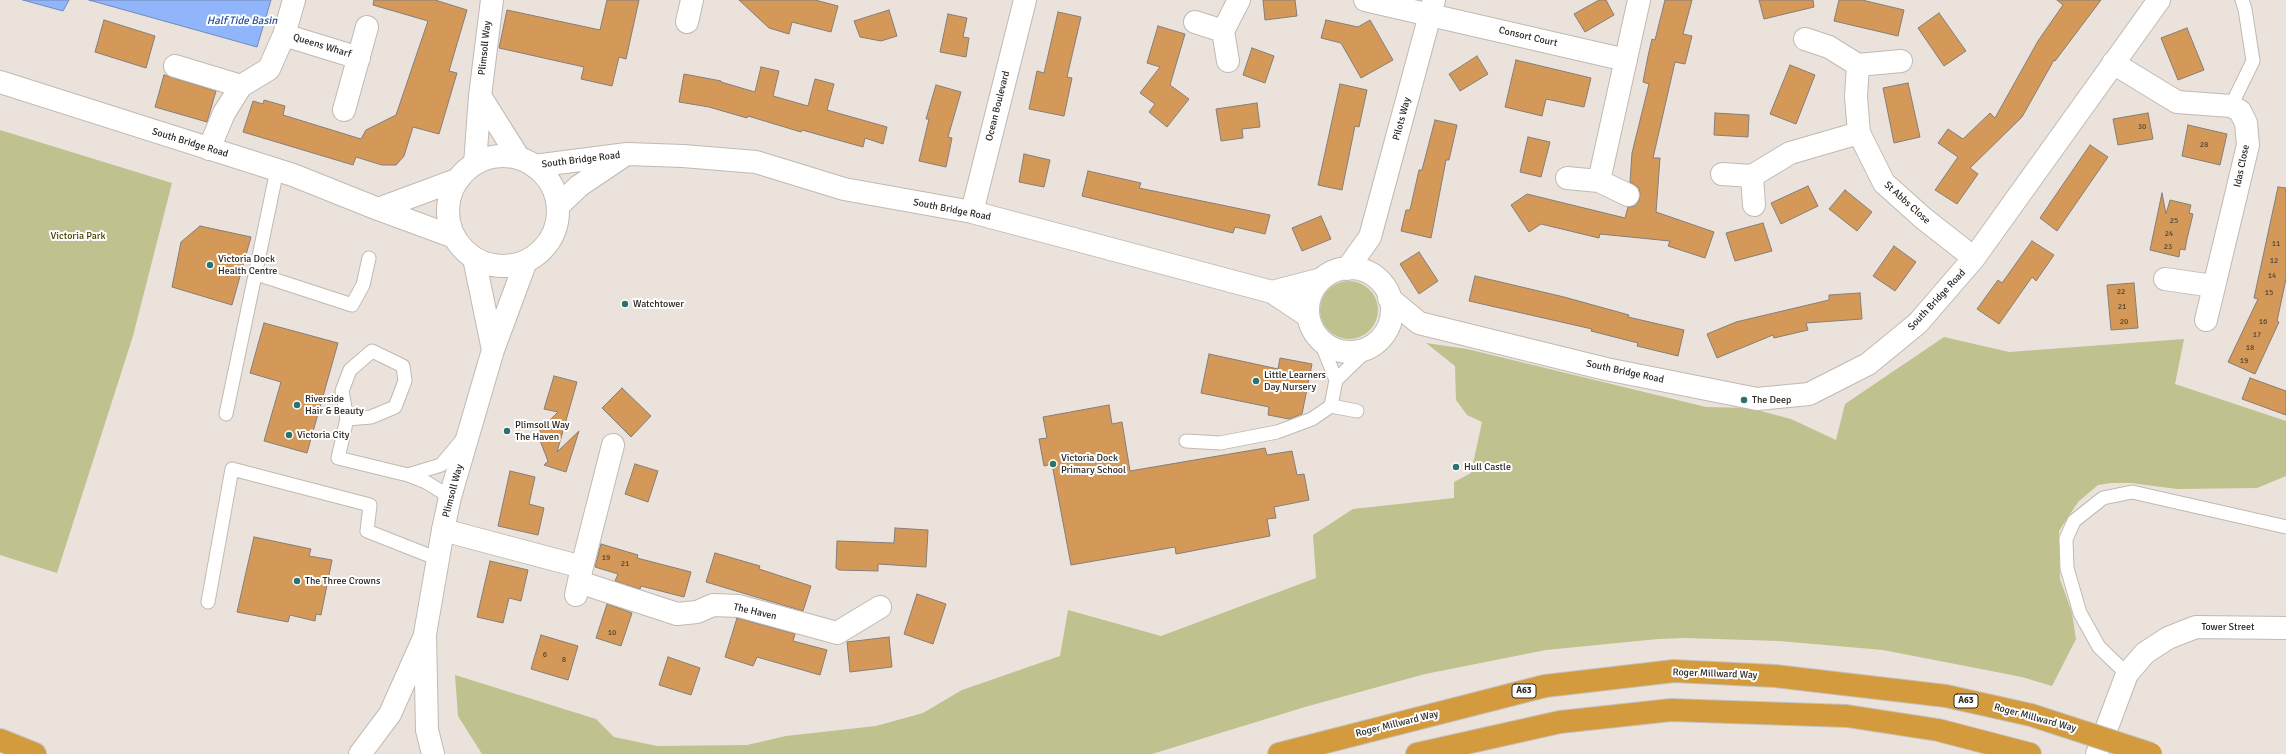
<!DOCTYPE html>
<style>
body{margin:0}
canvas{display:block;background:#eae2db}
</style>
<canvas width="2286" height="754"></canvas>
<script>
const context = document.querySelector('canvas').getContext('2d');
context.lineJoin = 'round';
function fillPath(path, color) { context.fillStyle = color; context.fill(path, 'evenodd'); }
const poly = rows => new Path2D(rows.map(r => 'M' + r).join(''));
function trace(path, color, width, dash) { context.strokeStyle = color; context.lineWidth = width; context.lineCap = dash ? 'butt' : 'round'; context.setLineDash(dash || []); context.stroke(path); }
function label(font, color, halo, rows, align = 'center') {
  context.font = font + ' Signika,sans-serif'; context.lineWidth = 4; context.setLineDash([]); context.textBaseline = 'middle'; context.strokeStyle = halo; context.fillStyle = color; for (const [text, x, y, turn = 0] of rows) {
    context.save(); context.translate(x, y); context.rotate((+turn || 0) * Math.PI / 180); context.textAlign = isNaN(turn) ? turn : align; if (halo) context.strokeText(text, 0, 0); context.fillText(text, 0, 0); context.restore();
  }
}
fillPath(poly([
 [0,130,172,183,133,336,57,573,0,555],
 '1320 310a29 29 0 1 1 58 0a29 29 0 1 1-58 0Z',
 [1944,337,2009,352,2184,339,2175,384,2286,421,2286,476,2257,488,2177,489,2131,483,2111,483,2098,485,2078,502,2059,531,2060,579,2072,613,2076,639,2052,686,2022,677,1883,650,1779,641,1685,638,1658,639,1546,650,1425,674,1305,707,1152,754,482,754,458,716,455,675,596,719,614,737,657,746,747,745,786,736,876,726,923,713,962,690,1060,656,1068,610,1161,636,1316,578,1313,535,1353,509,1454,498,1454,482,1471,473,1482,422,1467,415,1456,400,1455,366,1426,343,1467,349,1706,407,1749,408,1791,419,1836,440,1845,404]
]), '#bfc18e');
const water = poly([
 [23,0,69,0,63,11,23,0],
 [89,0,271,0,257,47,89,0]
]);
fillPath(water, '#90b5fa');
trace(water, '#728bba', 1);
const building = poly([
 [374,0,435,0,467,10,449,71,457,73,439,134,413,127,404,156,396,165,382,165,356,157,353,165,243,132,253,101,263,104,264,100,285,106,283,115,361,139,366,130,396,115,428,21,373,5,374,0],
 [607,0,639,0,626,59,619,57,612,86,581,79,584,67,499,48,507,10,600,30,607,0],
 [739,0,815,0,838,6,831,32,792,22,789,34,769,28,739,0],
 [1263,0,1295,0,1297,16,1265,20,1263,0],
 [1599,0,1606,0,1614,15,1585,32,1574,14,1599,0],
 [1665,0,1692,0,1683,34,1692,36,1685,64,1675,62,1653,158,1660,158,1656,212,1714,232,1705,258,1668,246,1670,241,1600,234,1599,238,1541,224,1529,232,1511,205,1527,194,1625,218,1628,207,1635,206,1639,201,1640,194,1639,188,1630,182,1632,153,1649,84,1643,82,1648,56,1652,39,1655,40,1665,0],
 [1759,0,1813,0,1814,7,1764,19,1759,0],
 [1839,0,1862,0,1904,10,1898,36,1834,21,1839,0],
 [2057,0,2101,0,2055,61,2054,60,2022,117,1970,168,1978,174,1957,204,1935,190,1958,157,1938,143,1948,129,1963,139,1990,113,1995,118,2038,41,2063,5,2057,0],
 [889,10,897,36,881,41,860,37,854,21,889,10],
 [1058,12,1081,17,1067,77,1072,78,1064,116,1029,109,1037,71,1044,73,1058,12],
 [1939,13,1966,51,1944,66,1918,28,1939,13],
 [948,14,967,18,963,37,969,38,966,57,940,52,948,14],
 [104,20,155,36,146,68,95,52,104,20],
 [1326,20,1358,27,1370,20,1393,60,1361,78,1341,43,1321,38,1326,20],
 [1158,26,1185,34,1170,85,1189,99,1167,127,1149,112,1155,104,1140,93,1160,67,1147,63,1158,26],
 [2187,28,2204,70,2178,80,2161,38,2187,28],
 [1252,48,1274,56,1265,83,1243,75,1252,48],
 [1477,56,1488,74,1460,91,1449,74,1477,56],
 [1516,60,1591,78,1584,107,1546,99,1542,116,1505,107,1516,60],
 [1790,65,1815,75,1796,124,1770,114,1790,65],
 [761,67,779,71,773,96,808,106,815,79,834,84,827,110,887,127,883,144,865,138,863,147,802,130,801,132,748,116,747,118,709,107,679,102,684,74,721,81,721,82,755,92,761,67],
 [164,75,216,91,207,122,155,107,164,75],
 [1908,83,1920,137,1894,143,1883,88,1908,83],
 [1340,84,1367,90,1359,127,1355,126,1342,190,1318,185,1340,84],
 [936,85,961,92,948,137,952,138,946,167,919,161,929,119,926,119,936,85],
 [1257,103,1260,127,1242,129,1243,138,1221,141,1216,109,1257,103],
 [1715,113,1749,115,1748,137,1714,135,1715,113],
 [2148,113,2153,139,2118,145,2113,119,2148,113],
 [1435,120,1457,125,1449,160,1446,160,1431,238,1401,231,1406,210,1410,210,1419,170,1422,170,1435,120],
 [2188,125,2227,134,2220,165,2182,156,2188,125],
 [1528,137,1550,142,1541,177,1520,172,1528,137],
 [2090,145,2108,157,2057,231,2040,218,2090,145],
 [1024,154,1050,160,1044,187,1019,182,1024,154],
 [1088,171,1141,183,1139,188,1270,215,1265,234,1235,227,1233,233,1082,196,1088,171],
 [1808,186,1818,206,1781,224,1771,203,1808,186],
 [2278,187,2286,188,2286,279,2277,321,2279,322,2255,374,2228,362,2258,299,2254,298,2278,187],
 [1845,190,1872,212,1857,231,1829,209,1845,190],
 [2162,193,2166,214,2170,200,2191,205,2189,213,2193,214,2187,239,2185,250,2180,249,2179,257,2150,250,2162,193],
 [1321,216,1331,239,1302,251,1292,228,1321,216],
 [1763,223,1772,251,1735,261,1726,233,1763,223],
 [200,226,251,237,232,305,172,287,181,242,200,226],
 [2032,241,2054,255,2036,281,2032,277,1999,324,1977,309,1998,280,2002,283,2032,241],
 [1894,246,1916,262,1895,291,1873,276,1894,246],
 [1419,252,1438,281,1419,294,1400,264,1419,252],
 [1475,276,1564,297,1629,315,1628,317,1684,330,1678,356,1637,346,1638,343,1591,331,1592,329,1469,301,1475,276],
 [2134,283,2138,328,2111,330,2107,285,2134,283],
 [1860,293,1862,319,1806,323,1808,330,1774,338,1773,335,1717,358,1707,334,1736,322,1829,300,1829,295,1860,293],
 [264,323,338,343,307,453,264,441,281,382,250,373,264,323],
 [1209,354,1278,369,1280,358,1312,364,1302,414,1289,419,1268,415,1269,407,1201,393,1209,354],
 [554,376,577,382,557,452,579,431,566,472,544,465,548,461,539,438,540,430,558,412,544,409,554,376],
 [2250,378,2286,391,2286,415,2242,399,2250,378],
 [622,388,651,416,631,437,602,408,622,388],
 [1109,405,1112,424,1122,422,1130,471,1265,448,1267,455,1292,451,1297,475,1304,474,1309,500,1274,507,1276,518,1267,519,1270,536,1176,554,1175,547,1071,565,1052,464,1044,466,1039,439,1047,438,1043,417,1109,405],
 [635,464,658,471,648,502,625,494,635,464],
 [510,471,535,477,529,504,544,508,538,535,498,526,510,471],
 [895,528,928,530,926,567,878,564,878,571,839,570,836,568,837,541,894,543,895,528],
 [254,537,311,549,309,556,332,560,321,615,316,614,315,621,290,615,288,622,237,612,254,537],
 [601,544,638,555,637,558,691,572,684,597,641,586,640,589,615,581,618,574,595,567,601,544],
 [715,553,760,566,759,569,811,586,803,611,706,582,715,553],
 [490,561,528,570,521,601,509,598,503,623,477,617,490,561],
 [917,594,946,604,933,644,904,634,917,594],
 [607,604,632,613,621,646,596,638,607,604],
 [737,618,795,634,793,641,827,650,820,675,757,657,753,666,725,657,737,618],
 [541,635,578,646,568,680,531,669,541,635],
 [889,637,892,667,850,672,847,642,889,637],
 [668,657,700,668,691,695,659,685,668,657]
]);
fillPath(building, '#d49958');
trace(building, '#857e78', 1);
const service = poly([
 [2231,106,2253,61,2245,9,2242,0],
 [257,274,352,305,363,285,369,258],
 [1320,340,1336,380,1331,406],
 [1336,380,1371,346],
 [226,414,277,170],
 [347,419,371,417,395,407,405,381,403,366,372,351,350,370,342,391,347,419,338,458,408,475,426,482,450,497],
 [1186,441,1220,443,1277,432,1312,419,1331,406,1357,411],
 [408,475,441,465,461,441],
 [208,602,232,469,370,505,367,531,438,559],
 [2127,674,2099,647,2080,613,2067,568,2066,539,2074,521,2103,498,2132,492,2286,527]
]);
const minor = poly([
 [1365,0,1626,60],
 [687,22,692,0],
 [1195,22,1223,31,1228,61],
 [1223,31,1239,0],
 [284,35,359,58],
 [1805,39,1829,47,1858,65,1901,61],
 [2113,63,2177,102,2231,106,2240,111,2246,123,2248,145,2206,320],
 [1858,65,1856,97,1859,133,1884,183,1923,218,1974,258],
 [175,66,241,86],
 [480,96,519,158],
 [344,110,367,27],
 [209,149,224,113,241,86,269,69,284,35,294,0],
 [475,164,480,96,492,0],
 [534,166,627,154,683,156,756,162,844,189,972,212,1272,292,1308,316],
 [1722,174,1752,176,1754,205],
 [1752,176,1790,153,1859,133],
 [1567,178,1599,181,1628,195],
 [1599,181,1639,0],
 [558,206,579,186,625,155],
 [972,212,1025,0],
 '1308 310a42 42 0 1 1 84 0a42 42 0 1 1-84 0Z',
 [1347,269,1370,237,1434,0],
 [2165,279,2213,286],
 [1272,292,1322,279],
 [1389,298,1419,323,1606,369,1757,399,1809,394,1868,364,1918,323,1974,258,2159,0],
 [443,530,582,567,576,595],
 [582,567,613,445],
 [579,582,677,614,697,612,713,605,739,606,837,633,880,607],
 [2097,754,2127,674,2145,653,2168,638,2196,627,2286,628]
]);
const tertiary = poly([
 [0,82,293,175,378,209,454,237],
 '448 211a55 55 0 1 1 110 0a55 55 0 1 1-110 0Z',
 [378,209,459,179],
 [474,258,493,350],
 [360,754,390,714,423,640],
 [433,754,427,730,425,634,443,530,450,497,493,350,526,261]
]);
const trunk = poly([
 [0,740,35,754],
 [1279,754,1545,686,1674,671,1775,676],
 [1417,754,1560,722,1671,710,1847,716,1938,730,2030,754]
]);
trace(service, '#c0bab2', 15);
trace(minor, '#c0bab2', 24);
trace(tertiary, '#c0bab2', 24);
trace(trunk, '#c4c3c2', 24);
trace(service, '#fff', 13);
trace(minor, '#fff', 22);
trace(tertiary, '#fff', 22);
trace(trunk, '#d49b3e', 22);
const trunkBridge = poly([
 [1775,676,1946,696,2031,715,2151,754]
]);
trace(trunkBridge, '#c4c3c2', 24, []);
trace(trunkBridge, '#d49b3e', 22);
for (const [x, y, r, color] of [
 [210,265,4,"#2b736e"],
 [625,304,4,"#2b736e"],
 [1256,381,4,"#2b736e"],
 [1744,400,4,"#2b736e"],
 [297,405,4,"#2b736e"],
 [507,431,4,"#2b736e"],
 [289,435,4,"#2b736e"],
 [1053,464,4,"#2b736e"],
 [1456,467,4,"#2b736e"],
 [297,581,4,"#2b736e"]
]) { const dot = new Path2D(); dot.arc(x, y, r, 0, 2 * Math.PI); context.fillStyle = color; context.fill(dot); trace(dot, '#fff', 1.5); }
label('8px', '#554532', null, [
 ["30",2142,127],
 ["28",2204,145],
 ["25",2174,221],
 ["24",2169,234],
 ["11",2276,244],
 ["23",2168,247],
 ["12",2274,261],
 ["14",2272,276],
 ["22",2121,292],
 ["15",2269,293],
 ["21",2122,307],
 ["20",2124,322],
 ["16",2263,322],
 ["17",2257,335],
 ["18",2250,348],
 ["19",2244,361],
 ["19",606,558],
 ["21",625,564],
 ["10",612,633],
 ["6",545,655],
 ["8",564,660]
]);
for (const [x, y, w] of [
 [1524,691,24],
 [1966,701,24]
]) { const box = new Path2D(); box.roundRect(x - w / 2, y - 7, w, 14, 3); context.fillStyle = '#fff'; context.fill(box); trace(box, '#2b2926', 1); }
label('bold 9px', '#2b2926', null, [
 ["A63",1524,691],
 ["A63",1966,701]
]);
label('10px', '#2b2926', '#fff', [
 ["Consort Court",1528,37,13],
 ["Queens Wharf",322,46,17],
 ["Plimsoll Way",485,48,-84],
 ["Ocean Boulevard",998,106,-76],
 ["Pilots Way",1402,119,-75],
 ["South Bridge Road",190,143,17],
 ["South Bridge Road",581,160,-7],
 ["Idas Close",2242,166,-78],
 ["St Abbs Close",1907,203,42],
 ["South Bridge Road",952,210,11],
 ["South Bridge Road",1937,300,-47],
 ["South Bridge Road",1625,372,12],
 ["Plimsoll Way",453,491,-75],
 ["The Haven",755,612,13],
 ["Tower Street",2228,627],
 ["Roger Millward Way",1715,674,2],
 ["Roger Millward Way",2035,718,15],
 ["Roger Millward Way",1397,724,-14]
]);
label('10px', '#440', '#fff', [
 ["Victoria Park",78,236]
]);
label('10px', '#2b2926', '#fff', [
 ["Victoria Dock",218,259],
 ["Health Centre",218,271],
 ["Watchtower",633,304],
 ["Little Learners",1264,375],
 ["Day Nursery",1264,387],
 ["Riverside",305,399],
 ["Hair & Beauty",305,411],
 ["The Deep",1752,400],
 ["Plimsoll Way",515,425],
 ["The Haven",515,437],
 ["Victoria City",297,435],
 ["Victoria Dock",1061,458],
 ["Primary School",1061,470],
 ["Hull Castle",1464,467],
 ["The Three Crowns",305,581]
], 'left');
label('italic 11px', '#264d9d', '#fff', [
 ["Half Tide Basin",242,21]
]);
</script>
